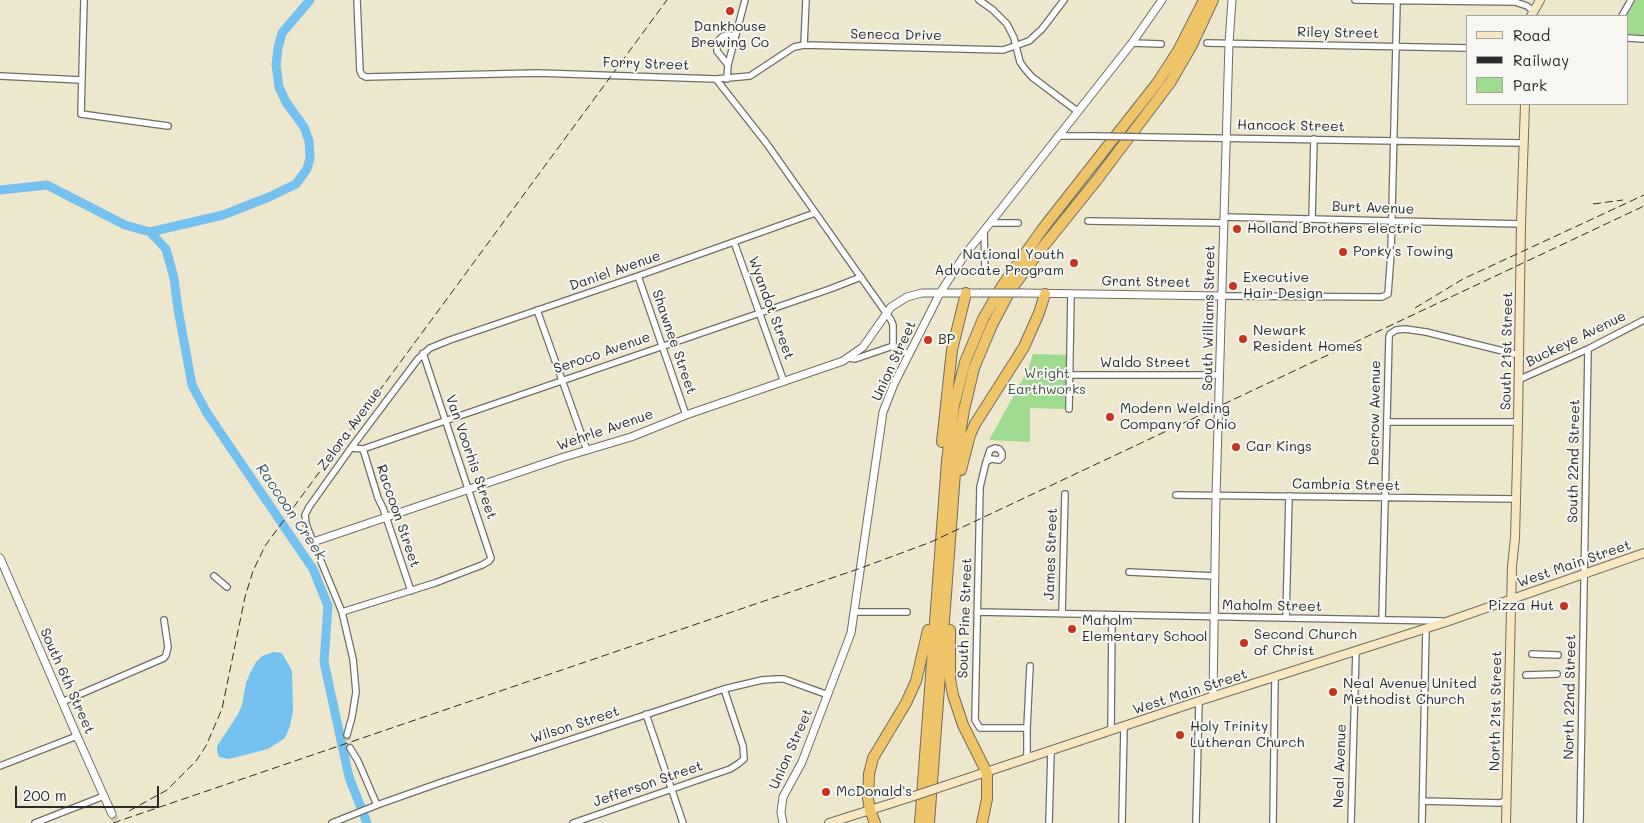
<!DOCTYPE html>
<style>
body{margin:0}
#map{position:relative;width:1644px;height:823px;overflow:hidden;background:#ede7cd;font-family:Mali,sans-serif}
canvas{display:block}
.legend{position:absolute;left:1466px;top:15px;width:162px;height:90px;box-sizing:border-box;background:#f6f6f2;border:1px solid #a5a5a2;margin:0;padding:6px 9px;list-style:none;font-size:15px;color:#2b2b2b}
.legend li{display:flex;align-items:center;gap:10px;height:25px}
.legend b{width:25px;border:1px solid #a5a5a2}
.scale{position:absolute;left:15px;top:786px;width:144px;height:22px;box-sizing:border-box;border:2px solid #2b2b2b;border-top:0;padding-left:6px;font-size:15px;line-height:18px;white-space:nowrap;color:#2b2b2b;-webkit-text-stroke:4px #f6f6f2;paint-order:stroke}
</style>
<div id="map">
<canvas width="1644" height="823"></canvas>
<ul class="legend">
<li><b style="height:6px;background:#f9e7c3"></b>Road</li>
<li><b style="height:6px;background:#2b2b2b"></b>Railway</li>
<li><b style="height:14px;background:#9fdb8f"></b>Park</li>
</ul>
<div class="scale">200 m</div>
</div>
<script>
const context = document.querySelector('canvas').getContext('2d');
context.lineJoin = 'round';
function fillPath(path, color) { context.fillStyle = color; context.fill(path, 'evenodd'); }
const poly = rows => new Path2D(rows.map(r => 'M' + r).join(''));
function trace(path, color, width, dash) { context.strokeStyle = color; context.lineWidth = width; context.lineCap = dash ? 'butt' : 'round'; context.setLineDash(dash || []); context.stroke(path); }
function label(font, color, halo, rows, align = 'center') {
  context.font = font + ' Mali,sans-serif'; context.lineWidth = 4; context.setLineDash([]); context.textBaseline = 'middle'; context.strokeStyle = halo; context.fillStyle = color; for (const [text, x, y, turn = 0] of rows) {
    context.save(); context.translate(x, y); context.rotate((+turn || 0) * Math.PI / 180); context.textAlign = isNaN(turn) ? turn : align; if (halo) context.strokeText(text, 0, 0); context.fillText(text, 0, 0); context.restore();
  }
}
fillPath(poly([
 [1636,0,1644,0,1644,35,1628,34,1627,16],
 [1033,354,1067,355,1065,409,1030,408,1030,442,989,440,1028,370]
]), '#9fdb8f');
fillPath(poly([
 [274,652,282,653,292,671,293,711,290,726,285,738,268,749,229,759,219,757,217,751,217,746,237,716,242,705,246,683,250,673,256,662,262,656]
]), '#74c1ef');
trace(poly([
 [0,190,47,185,125,225,150,232,223,215,269,197,296,184,307,169,310,158,309,141,304,127,286,102,279,87,276,65,278,48,282,33,310,0],
 [150,232,166,249,174,278,178,309,192,385,207,413,313,569,328,606,324,662,349,777,367,823]
]), '#74c1ef', 9);
trace(poly([
 [347,735,350,748]
]), '#c6c1ad', 5.5, [5.5, 3]);
trace(poly([
 [112,814,117,823]
]), '#c6c1ad', 7, [7, 3.5]);
const minor = poly([
 [84,0,81,114,168,126],
 [357,0,360,71,362,75,366,77,538,73,716,79,767,144,891,320,893,325,893,346,901,351,910,354],
 [979,0,993,10,1007,24,1014,38,1020,62,1025,69,1032,77,1077,111],
 [1355,0,1515,2,1527,6,1533,11],
 [1622,16,1631,0],
 [1628,38,1644,39],
 [1132,43,1161,44],
 [1207,43,1468,48],
 [804,45,806,0],
 [728,65,717,51,717,42,723,36,736,35],
 [0,76,81,80],
 [716,79,750,76,794,47,804,45,1003,50,1029,41,1042,29,1064,0],
 [727,79,728,65,745,0],
 [1058,136,1096,136],
 [1146,137,1523,143],
 [1224,217,1521,224],
 [1312,219,1314,139],
 [1088,221,1224,223],
 [991,223,1018,223],
 [984,231,985,268],
 [734,242,784,382],
 [638,276,686,415],
 [1223,296,1382,297,1388,294,1391,253,1397,2],
 [537,310,587,450],
 [850,358,855,359,893,346],
 [1069,375,1220,375],
 [1518,380,1588,349,1644,320],
 [1069,409,1071,294],
 [1388,422,1518,422],
 [351,448,363,449,830,289,861,277],
 [363,449,378,498,383,508,411,591],
 [986,462,990,450,995,448,999,449,1002,453,1002,457,999,460,991,459,986,462,980,487,975,720,980,728,1027,728],
 [1176,495,1516,499],
 [1129,572,1215,576],
 [214,576,227,587],
 [342,612,435,583,482,565,489,561,491,558,423,353],
 [854,612,907,612],
 [977,612,1442,621],
 [1062,614,1065,494],
 [1286,618,1289,496],
 [1382,620,1389,337,1390,334,1396,330,1405,329,1426,332,1519,355],
 [1532,654,1558,655],
 [1526,675,1557,674],
 [62,702,164,658,166,655,168,647,164,620],
 [646,714,683,823],
 [1111,731,1112,615],
 [347,735,352,717,356,692,353,659,342,612,313,542,306,524,305,515,309,507,351,448,418,359,430,348,450,340,638,276,815,213],
 [350,748,358,761,377,805],
 [1027,759,1027,728,1030,666],
 [0,766,77,736],
 [1423,801,1500,803,1507,800],
 [1580,821,1588,349],
 [35,823,104,796],
 [332,823,377,805,442,782,724,689,762,680,777,679,784,679,828,695],
 [573,823,730,769,738,764,744,759,743,746,724,689],
 [1049,823,1051,752],
 [1122,823,1124,727],
 [1196,823,1199,701],
 [1273,823,1275,677],
 [1351,823,1356,650],
 [1422,823,1426,628]
]);
const tertiary = poly([
 [1023,293,1223,296],
 [313,542,564,457,631,437,686,415,843,361,863,347,891,307,907,297,922,293,979,293],
 [0,558,77,736,112,814],
 [1213,697,1216,496,1229,43,1232,0],
 [783,823,781,812,783,797,802,762,851,633,883,412,894,384,940,293,964,256,1132,43,1162,0]
]);
const secondary = poly([
 [1531,16,1540,0],
 [944,786,1199,701,1446,622,1644,553],
 [829,823,908,798],
 [1506,823,1512,566,1515,538,1518,422,1521,224,1525,104]
]);
const motorway = poly([
 [942,442,952,350,966,293],
 [961,470,970,435,975,424,1024,347,1039,313,1045,294],
 [950,630,950,679,953,695,963,725,987,773,987,799,982,823],
 [875,823,870,810,868,798,869,774,873,758,906,703,916,681,928,630],
 [920,823,947,461,954,405,965,362,983,319,1002,286,1044,227,1158,82,1178,51,1204,0],
 [929,823,956,459,964,410,974,368,992,325,1010,291,1038,253,1096,181,1170,83,1192,45,1213,0]
]);
trace(minor, '#6f6d64', 8);
trace(tertiary, '#6f6d64', 9);
trace(secondary, '#6f6d64', 10);
trace(motorway, '#6f6d64', 12);
trace(minor, '#fff', 5.5);
trace(tertiary, '#fff', 7);
trace(secondary, '#f9e7c3', 8);
trace(motorway, '#efc469', 10);
trace(poly([
 [1593,204,1623,200],
 [1415,308,1463,279,1644,195],
 [129,811,167,790,196,761,206,746,222,709,245,597,253,571,265,546,667,0],
 [113,823,861,568,931,542,1644,206]
]), '#2b2b2b', 1, [8, 4]);
const minorBridge = poly([
 [1096,136,1146,137]
]);
const tertiaryBridge = poly([
 [979,293,1023,293]
]);
const secondaryBridge = poly([
 [908,798,944,786]
]);
trace(minorBridge, '#6f6d64', 8, []);
trace(tertiaryBridge, '#6f6d64', 9, []);
trace(secondaryBridge, '#6f6d64', 10, []);
trace(minorBridge, '#fff', 5.5);
trace(tertiaryBridge, '#fff', 7);
trace(secondaryBridge, '#f9e7c3', 8);
for (const [x, y, r, color] of [
 [730,11,5,"#c8321e"],
 [1237,229,5,"#c8321e"],
 [1343,252,5,"#c8321e"],
 [1074,263,5,"#c8321e"],
 [1233,286,5,"#c8321e"],
 [1243,339,5,"#c8321e"],
 [928,340,5,"#c8321e"],
 [1110,417,5,"#c8321e"],
 [1236,447,5,"#c8321e"],
 [1564,606,5,"#c8321e"],
 [1072,629,5,"#c8321e"],
 [1244,643,5,"#c8321e"],
 [1333,692,5,"#c8321e"],
 [1180,735,5,"#c8321e"],
 [826,792,5,"#c8321e"]
]) { const dot = new Path2D(); dot.arc(x, y, r, 0, 2 * Math.PI); context.fillStyle = color; context.fill(dot); trace(dot, '#f6f6f2', 2); }
label('14px', '#2b2b2b', '#f6f6f2', [
 ["Dankhouse",730,27,"center"],
 ["Brewing Co",730,43,"center"],
 ["Holland Brothers electric",1247,229],
 ["Porky's Towing",1353,252],
 ["National Youth",1064,255,"right"],
 ["Advocate Program",1064,271,"right"],
 ["Executive",1243,278],
 ["Hair Design",1243,294],
 ["Newark",1253,331],
 ["Resident Homes",1253,347],
 ["BP",938,340],
 ["Modern Welding",1120,409],
 ["Company of Ohio",1120,425],
 ["Car Kings",1246,447],
 ["Pizza Hut",1554,606,"right"],
 ["Maholm",1082,621],
 ["Elementary School",1082,637],
 ["Second Church",1254,635],
 ["of Christ",1254,651],
 ["Neal Avenue United",1343,684],
 ["Methodist Church",1343,700],
 ["Holy Trinity",1190,727],
 ["Lutheran Church",1190,743],
 ["McDonald's",836,792]
], 'left');
label('14px', '#2b2b2b', '#f6f6f2', [
 ["Riley Street",1338,33,1],
 ["Seneca Drive",896,35,1],
 ["Forry Street",646,64,2],
 ["Hancock Street",1291,126,1],
 ["Burt Avenue",1373,208,2],
 ["Daniel Avenue",615,271,-19],
 ["Grant Street",1146,282,1],
 ["Wyandot Street",771,308,70],
 ["South Williams Street",1209,318,-89],
 ["Buckeye Avenue",1576,339,-26],
 ["Shawnee Street",674,342,71],
 ["South 21st Street",1507,351,-89],
 ["Seroco Avenue",602,353,-19],
 ["Union Street",894,361,-65],
 ["Waldo Street",1145,363],
 ["Decrow Avenue",1375,413,-89],
 ["Zelora Avenue",350,429,-54],
 ["Wehrle Avenue",605,430,-19],
 ["Van Voorhis Street",471,457,71],
 ["South 22nd Street",1574,461,-89],
 ["Cambria Street",1346,485,1],
 ["Raccoon Street",398,516,71],
 ["James Street",1051,554,-88],
 ["West Main Street",1574,564,-19],
 ["Maholm Street",1272,606,1],
 ["South Pine Street",965,618,-88],
 ["South 6th Street",67,681,66],
 ["West Main Street",1190,692,-18],
 ["North 22nd Street",1570,697,-89],
 ["North 21st Street",1496,711,-89],
 ["Wilson Street",575,725,-18],
 ["Union Street",791,749,-66],
 ["Neal Avenue",1340,766,-88],
 ["Jefferson Street",648,784,-19]
]);
label('14px', '#485744', '#f6f6f2', [
 ["Wright",1047,374],
 ["Earthworks",1047,390]
]);
label('italic 15px', '#415866', '#f6f6f2', [
 ["Raccoon Creek",291,512,56]
]);
</script>
